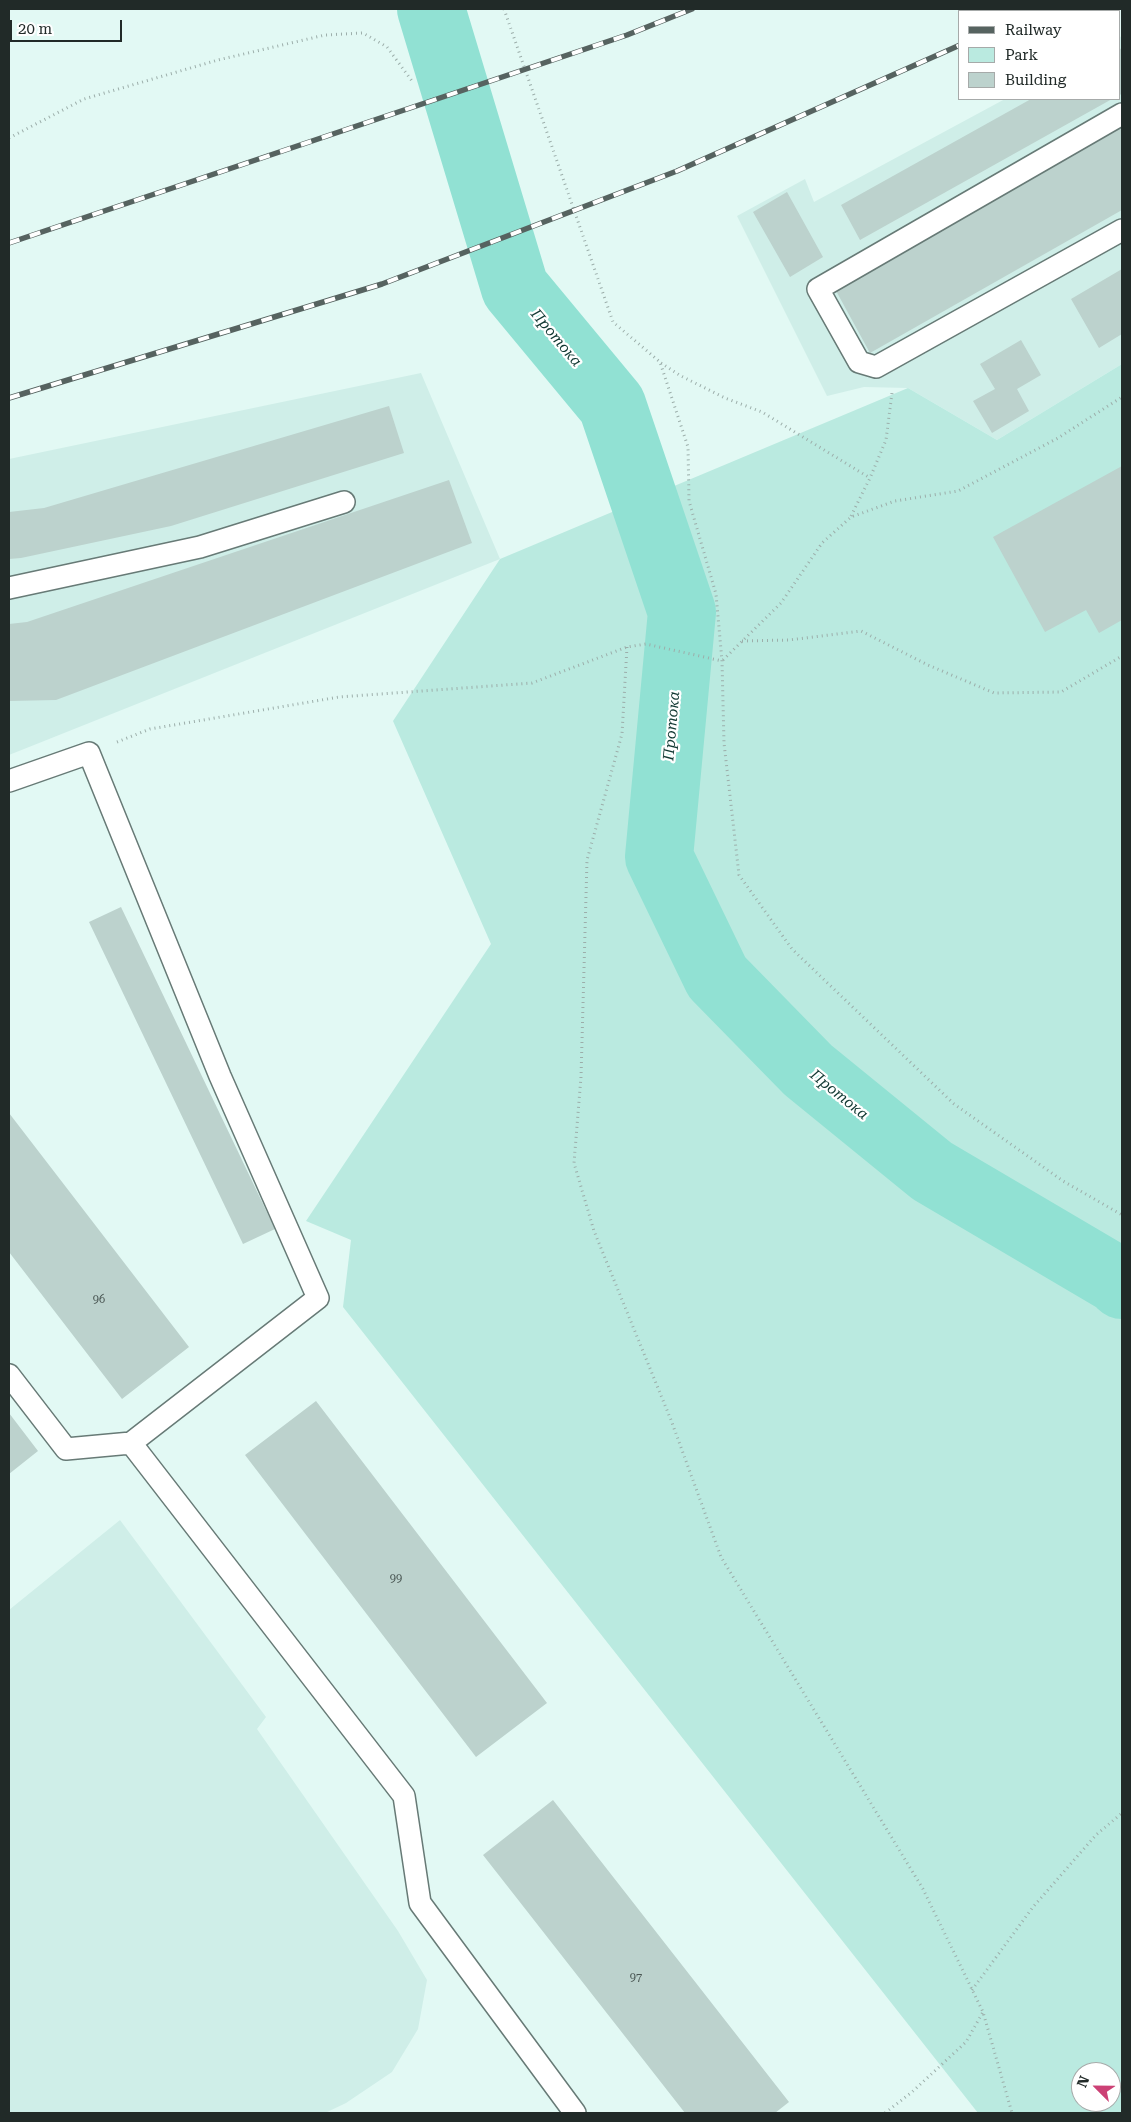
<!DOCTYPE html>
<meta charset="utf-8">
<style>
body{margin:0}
#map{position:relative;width:1131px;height:2122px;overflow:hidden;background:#e2f9f4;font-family:"Roboto Serif",serif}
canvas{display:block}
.frame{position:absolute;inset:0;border:10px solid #212a28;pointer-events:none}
.legend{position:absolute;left:958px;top:10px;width:162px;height:90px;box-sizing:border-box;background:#fff;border:1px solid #a6aaa9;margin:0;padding:6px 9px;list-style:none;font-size:15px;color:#212a28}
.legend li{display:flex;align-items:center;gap:10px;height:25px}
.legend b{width:25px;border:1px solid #a6aaa9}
.north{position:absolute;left:1071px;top:2062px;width:50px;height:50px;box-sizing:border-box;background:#fff;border:1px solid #a6aaa9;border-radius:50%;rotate:293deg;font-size:14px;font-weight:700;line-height:20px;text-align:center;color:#212a28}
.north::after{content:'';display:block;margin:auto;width:18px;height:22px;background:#cc4175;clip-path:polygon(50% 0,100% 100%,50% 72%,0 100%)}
.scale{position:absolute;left:10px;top:20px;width:112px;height:22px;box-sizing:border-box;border:2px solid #212a28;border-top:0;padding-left:6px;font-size:15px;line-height:18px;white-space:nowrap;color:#212a28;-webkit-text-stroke:4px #fff;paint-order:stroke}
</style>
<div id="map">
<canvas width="1131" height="2122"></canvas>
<div class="frame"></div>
<ul class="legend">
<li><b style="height:6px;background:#566360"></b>Railway</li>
<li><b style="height:14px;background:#baeae0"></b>Park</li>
<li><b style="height:14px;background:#bcd2cd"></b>Building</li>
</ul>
<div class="north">N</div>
<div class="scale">20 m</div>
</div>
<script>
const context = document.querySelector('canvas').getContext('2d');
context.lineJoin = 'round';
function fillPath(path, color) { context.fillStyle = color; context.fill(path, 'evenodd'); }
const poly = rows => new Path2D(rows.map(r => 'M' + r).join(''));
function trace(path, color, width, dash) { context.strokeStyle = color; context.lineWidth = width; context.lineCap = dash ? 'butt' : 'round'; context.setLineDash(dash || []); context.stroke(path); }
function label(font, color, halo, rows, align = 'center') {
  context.font = font + ' "Roboto Serif",serif'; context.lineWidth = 4.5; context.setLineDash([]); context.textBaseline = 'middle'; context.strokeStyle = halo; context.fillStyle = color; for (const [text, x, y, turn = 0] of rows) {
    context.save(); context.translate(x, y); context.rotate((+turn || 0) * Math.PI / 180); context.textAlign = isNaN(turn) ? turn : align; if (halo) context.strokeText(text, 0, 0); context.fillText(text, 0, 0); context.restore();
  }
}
fillPath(poly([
 [1122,36,1122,364,997,440,908,388,864,387,827,396,737,216,805,179,814,202,1005,99,1120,99,1120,37],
 [421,373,500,559,9,755,9,459],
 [120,1520,266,1717,257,1729,398,1931,427,1980,418,2029,392,2072,346,2103,325,2113,9,2113,9,1610]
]), '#cfeee8');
fillPath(poly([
 [1122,364,1122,2113,978,2113,343,1307,351,1240,306,1221,491,944,393,721,500,559,908,388,997,440],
 [1081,2072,1111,2072,1111,2102,1081,2102]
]), '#baeae0');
trace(poly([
 [431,9,515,288,612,405,682,612,659,857,717,977,808,1070,932,1171,1117,1280,1122,1285]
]), '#91e1d3', 68);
fillPath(poly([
 [1122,48,1122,93,1120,95,1120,49],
 [1031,99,1112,99,860,240,841,205],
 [1122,126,1122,210,870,353,835,289],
 [787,192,823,257,790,277,753,212],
 [1122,269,1122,334,1099,348,1071,299],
 [1021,340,1041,375,1017,389,1029,411,992,433,973,401,995,389,980,364],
 [389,406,404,453,171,526,21,558,9,559,9,512,44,508],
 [1122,466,1122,620,1099,633,1086,610,1045,632,993,537],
 [449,480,472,543,56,700,9,701,9,624,27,622],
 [121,907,275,1229,243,1244,89,922],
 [9,1113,189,1347,122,1399,9,1252],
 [316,1401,547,1703,476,1757,245,1455],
 [9,1413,38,1451,9,1474],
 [553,1800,789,2102,775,2113,685,2113,483,1855]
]), '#bcd2cd');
const lane = poly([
 [1122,114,818,289,859,362,876,367,1122,230],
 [9,588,200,547,344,502],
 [9,781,89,753,220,1076,318,1298,131,1443,404,1796,420,1903,575,2113],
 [9,1375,66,1449,131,1443]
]);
trace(lane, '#677a76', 24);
trace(poly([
 [504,9,613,322,660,362,688,447,689,501,716,594,722,661,724,743,739,875,792,949,954,1104,1063,1181,1122,1215],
 [9,138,84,99,218,60,325,35,363,33,387,47,412,81],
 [661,363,681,376,725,398,762,412,870,478],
 [851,516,870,478,886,440,892,393],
 [742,641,789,640,861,631,928,665,994,693,1061,692,1122,656],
 [627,647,622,734,587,860,581,1077,574,1163,594,1231,671,1420,721,1557,923,1889,983,2012,1012,2113],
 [723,660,781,603,822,543,851,517,895,501,958,491,1058,438,1122,397],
 [117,742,150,729,339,697,532,683,627,647,646,644,722,661],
 [972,1990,1033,1907,1096,1835,1122,1813],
 [885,2113,912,2092,966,2042,983,2012]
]), '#9caeaa', 3, [1, 4]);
trace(lane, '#fff', 21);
const rail = poly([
 [1036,11,1041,9],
 [9,243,627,35,692,9],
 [9,398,382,284,677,171,960,45]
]);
trace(rail, '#566360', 5.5);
trace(rail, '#fff', 4, [11]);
label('11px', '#485451', null, [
 ["96",99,1300],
 ["99",396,1579],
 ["97",636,1978]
]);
label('italic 15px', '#123933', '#fff', [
 ["Протока",556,338,50],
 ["Протока",672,726,-85],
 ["Протока",839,1095,39]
]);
</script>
